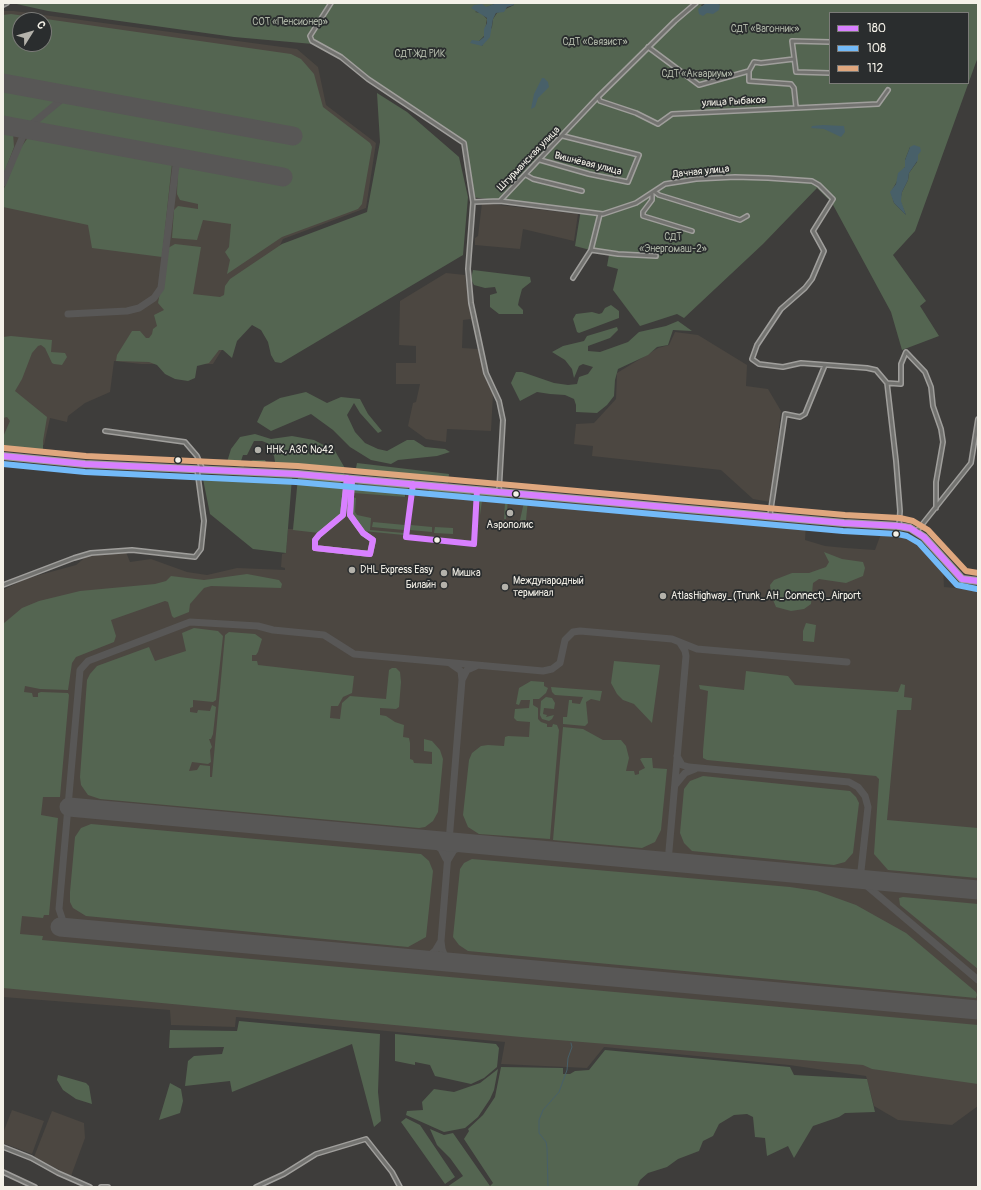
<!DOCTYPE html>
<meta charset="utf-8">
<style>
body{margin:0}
#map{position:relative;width:981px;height:1190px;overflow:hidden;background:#3e3d3b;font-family:Pangolin,sans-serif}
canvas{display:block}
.frame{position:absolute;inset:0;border:4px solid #f4f1e8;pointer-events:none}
.legend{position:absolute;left:829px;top:12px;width:140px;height:72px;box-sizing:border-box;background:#2a2d2e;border:1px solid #7b7b78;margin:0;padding:5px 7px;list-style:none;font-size:12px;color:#f4f1e8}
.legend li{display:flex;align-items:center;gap:8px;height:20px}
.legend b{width:20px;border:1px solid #7b7b78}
.north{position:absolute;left:12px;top:12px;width:40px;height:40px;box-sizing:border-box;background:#2a2d2e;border:1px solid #7b7b78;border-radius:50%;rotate:53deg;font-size:11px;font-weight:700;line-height:16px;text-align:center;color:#f4f1e8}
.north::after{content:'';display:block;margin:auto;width:14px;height:18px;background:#b4b2ab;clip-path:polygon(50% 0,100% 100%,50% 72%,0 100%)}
</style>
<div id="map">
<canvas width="981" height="1190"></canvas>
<div class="frame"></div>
<ul class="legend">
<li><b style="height:5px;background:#d880ff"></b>180</li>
<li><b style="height:5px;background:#73baf8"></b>108</li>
<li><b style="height:5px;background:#dfa77e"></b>112</li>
</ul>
<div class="north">С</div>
</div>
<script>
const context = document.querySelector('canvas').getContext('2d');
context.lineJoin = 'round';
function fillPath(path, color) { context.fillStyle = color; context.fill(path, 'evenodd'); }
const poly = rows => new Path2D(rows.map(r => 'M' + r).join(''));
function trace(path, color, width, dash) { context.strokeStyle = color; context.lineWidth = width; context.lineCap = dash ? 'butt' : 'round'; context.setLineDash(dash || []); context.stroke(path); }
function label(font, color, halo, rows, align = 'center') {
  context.font = font + ' Pangolin,sans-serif'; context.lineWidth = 3.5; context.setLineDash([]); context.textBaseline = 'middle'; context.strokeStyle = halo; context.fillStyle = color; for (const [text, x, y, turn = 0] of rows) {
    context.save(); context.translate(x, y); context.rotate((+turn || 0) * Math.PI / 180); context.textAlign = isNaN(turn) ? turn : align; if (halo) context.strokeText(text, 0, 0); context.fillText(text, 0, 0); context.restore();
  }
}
fillPath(poly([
 [3,11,14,11,297,49,318,67,326,105,376,143,366,208,283,239,257,294,213,364,141,364,114,361,110,392,85,403,68,416,67,422,50,418,44,445,14,442,3,437],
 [20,20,44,20,44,44,20,44],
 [482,203,578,214,574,241,523,229,520,249,475,245,475,238,478,236],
 [446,273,465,275,471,319,463,320,462,348,478,349,486,380,493,394,491,431,447,429,446,442,426,439,408,426,413,403,416,402,420,384,396,384,396,363,416,363,416,346,399,345,400,301],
 [675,332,698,335,747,365,746,386,768,389,781,411,770,502,753,499,721,470,592,456,593,446,574,444,576,424,594,423,616,399,617,373,658,348,669,345],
 [298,486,405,497,409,490,415,489,528,500,644,507,718,514,719,516,806,524,805,540,825,546,846,548,875,550,882,531,913,535,943,567,944,587,978,590,978,1106,952,1125,898,1120,874,1106,866,1076,789,1065,604,1047,587,1068,501,1064,505,1042,236,1017,235,1027,171,1025,170,1010,3,997,3,590,25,579,76,565,87,556,126,552,130,562,151,559,187,572,207,575,237,568,285,570,285,568,281,567,282,554,286,553,288,529,293,529],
 [12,1110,44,1121,32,1154,3,1143,3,1133],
 [52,1111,84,1123,85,1138,71,1176,34,1157]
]), '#4c4741');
fillPath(poly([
 [12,3,497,3,475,12,481,13,487,19,484,36,479,41,482,46,492,27,493,19,497,13,514,5,513,3,706,3,701,5,707,13,720,5,717,3,978,3,978,57,975,65,915,231,893,255,926,301,920,306,939,336,902,350,891,312,832,203,817,188,763,244,684,318,677,314,640,326,613,290,618,269,607,266,609,255,575,246,581,209,470,197,463,143,370,83,333,52,313,44,234,37,48,11],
 [830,13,968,13,968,83,830,83],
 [910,147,917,162,909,173,908,180,902,192,900,201,906,215,894,203,891,192,905,167,905,160],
 [11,14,291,54,301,59,314,74,323,107,370,143,372,147,362,204,358,209,282,237,227,274,230,260,225,252,229,247,231,224,203,220,197,240,172,238,174,210,178,206,198,209,198,204,180,200,177,194,178,165,280,182,285,182,287,171,3,118,3,15],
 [20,20,44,20,44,44,20,44],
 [377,93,407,112,459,157,468,197,463,255,281,363,275,362,271,355,268,342,261,330,252,325,237,341,232,358,223,350,219,350,209,363,197,366,195,378,188,381,175,379,165,374,157,365,149,362,116,361,117,355,132,331,140,331,146,338,149,338,152,334,153,329,157,326,154,315,164,310,158,303,168,248,175,244,201,247,193,294,220,297,224,295,225,286,230,279,282,244,367,212,380,142],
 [3,131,13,133,14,147,3,176],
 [29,136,172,163,162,257,92,248,88,225,3,207,3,191,15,162,18,152],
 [473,270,530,277,531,282,522,289,519,300,518,305,523,310,523,314,499,314,490,307,490,295,497,293,495,287,485,288,474,285,471,279],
 [611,305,619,311,619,318,579,333,577,332,573,319,576,314,592,312,599,314,602,313,605,308],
 [678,321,692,331,673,330,668,345,657,347,648,355,618,369,615,380,614,396,607,405,597,413,576,412,576,405,574,399,565,395,550,394,537,392,520,401,511,383,516,372,522,372,554,383,568,385,577,384,579,377,588,374,593,367,583,364,579,366,574,378,572,369,565,360,552,352,563,346,584,341,587,336,617,327,618,330,610,338,588,346,588,351,600,352,628,342,639,332,666,326],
 [11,336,52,340,51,352,65,353,67,357,62,365,54,364,52,363,45,348,41,345,38,346,32,353,22,379,15,391,47,417,43,441,43,454,3,449,3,437,10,421,7,417,3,418,3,337],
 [306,392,327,403,341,397,360,399,368,414,382,431,378,433,360,413,354,403,347,415,355,432,365,443,378,449,387,451,407,440,414,440,425,447,445,449,450,452,437,456,398,460,391,464,371,460,350,447,333,430,311,414,271,431,257,422,264,407,280,398],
 [255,434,271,439,292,436,314,440,335,451,346,470,344,474,276,467,274,456,267,443,262,441,254,441,247,455,243,455,241,461,244,467,236,466,233,461,227,462,231,449,240,437],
 [253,460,265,460,269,467,249,466,249,462],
 [357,463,449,474,448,483,352,474,353,468,356,468],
 [210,475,292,478,286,553,253,549,210,514,203,479],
 [298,477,340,481,344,488,341,513,319,533,293,530],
 [359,484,407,487,409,489,409,493,405,493,405,497,354,493,354,487],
 [428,489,469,492,471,495,465,498,436,495,430,493],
 [480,491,530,496,530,499,491,496,528,500,526,520,520,520,524,502,508,501,506,519,504,519,505,503,482,501,480,515],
 [352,497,356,498,355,512,357,515,371,518,370,530,404,533,404,535,363,531,353,518],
 [373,522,405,525,404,530,372,527],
 [411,525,432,527,432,532,410,530],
 [435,527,453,528,453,534,434,533],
 [824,552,842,559,863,562,865,568,863,576,846,583,819,579,813,583,811,604,804,609,791,611,776,607,771,595,770,585,774,580,792,573,809,573,826,567,829,562],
 [247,574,279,580,282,584,281,588,211,586,204,588,190,604,189,612,174,618,172,616,168,602,165,601,111,620,116,636,114,642,76,657,72,663,68,690,40,689,25,686,24,692,32,693,33,697,38,697,38,693,41,692,68,693,69,695,60,797,43,797,41,815,58,818,49,915,44,915,43,918,22,916,20,934,43,936,42,940,978,1025,978,1084,872,1069,863,1065,521,1037,3,988,3,624,22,608,39,601,80,591,155,584,166,581,171,576,204,580],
 [806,623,816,625,814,642,803,641,803,631],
 [194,628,218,631,223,636,216,700,213,702,193,700,193,707,190,708,190,712,197,713,198,710,210,711,212,705,216,707,213,734,211,739,209,739,212,747,210,750,211,762,208,764,192,762,189,771,197,770,200,765,210,766,210,777,212,777,225,635,229,632,255,634,262,639,258,652,256,655,252,655,252,661,257,661,258,665,354,676,352,693,343,697,338,706,331,706,330,718,340,719,342,703,350,696,386,699,389,670,392,668,396,668,400,672,401,682,399,707,396,709,380,708,380,715,386,716,395,722,404,725,403,737,409,738,410,743,410,759,413,760,414,763,432,764,432,752,424,751,424,739,432,741,440,750,443,759,438,812,433,821,425,827,419,828,100,799,88,795,81,785,80,777,87,680,90,674,97,666,149,647,155,661,186,651,182,633],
 [614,661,660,665,652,723,634,704,623,700,617,694,611,683],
 [746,671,788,676,795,685,898,692,901,684,905,685,904,697,912,698,911,710,897,710,887,820,978,828,978,878,888,870,874,854,879,779,876,776,707,760,703,758,703,751,708,691,700,689,699,685,744,690],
 [531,681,544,682,544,686,548,688,546,693,539,699,533,699,533,705,538,708,538,719,541,722,547,724,547,727,552,727,553,724,557,725,559,730,550,839,479,834,468,827,463,815,469,760,472,753,481,746,488,745,504,746,505,737,508,736,529,737,530,722,517,721,514,718,515,709,529,708,530,700,521,700,519,705,516,704,519,688],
 [551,687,602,691,600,701,591,699,586,702,588,723,585,726,563,724,563,717,567,717,569,700,572,700,572,703,580,704,583,697,555,695,552,692],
 [546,697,552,698,555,703,554,709,544,708,543,714,547,715,546,717,554,715,552,719,549,721,542,719,540,715,541,701],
 [563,727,583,729,603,740,621,740,626,746,629,758,626,771,634,771,635,775,639,774,639,771,645,768,640,759,642,758,652,758,653,768,667,769,661,830,655,842,642,848,553,840],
 [703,776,850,791,856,797,859,803,853,853,845,862,834,865,692,851,684,843,680,833,684,789,690,781],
 [91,824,421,854,429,861,433,871,426,937,408,947,86,916,73,908,70,902,70,892,75,837,81,828],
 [472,859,790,887,817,891,856,905,906,933,976,992,977,995,976,998,468,951,459,945,453,937,460,869,464,863],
 [903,897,978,904,978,969,900,905,899,898],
 [239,1021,380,1034,378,1092,381,1121,374,1127,352,1044,232,1092,230,1081,185,1086,188,1061,194,1056,222,1054,224,1047,169,1048,170,1030,237,1031],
 [395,1034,496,1044,499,1048,497,1067,484,1078,471,1084,435,1076,430,1065,415,1062,415,1065,395,1061],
 [605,1050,790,1067,794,1075,867,1079,875,1112,845,1113,839,1117,813,1126,794,1158,788,1146,767,1156,765,1138,755,1137,753,1117,747,1114,734,1115,719,1124,713,1136,703,1141,699,1151,678,1159,667,1167,648,1173,640,1180,637,1187,447,1187,463,1176,450,1158,437,1145,430,1129,444,1135,453,1133,490,1186,493,1183,464,1139,469,1131,468,1129,483,1115,495,1097,501,1067,563,1068,563,1074,570,1074,575,1071,589,1070],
 [498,1069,494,1090,490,1099,478,1117,465,1128,444,1132,406,1115,407,1111,423,1110,422,1102,434,1089,454,1092,480,1083],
 [58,1075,86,1083,89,1086,92,1104,76,1099,63,1090,57,1080],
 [170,1083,181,1089,183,1101,180,1113,159,1120],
 [406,1118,420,1125,455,1177,445,1184,401,1122]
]), '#546551');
fillPath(poly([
 [497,3,513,3,514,5,507,7,504,12,496,13,493,19,490,37,482,46,470,43,472,40,479,41,484,37,484,29,487,23,487,18,471,8,474,5,482,4,486,7],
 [706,3,717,3,720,5,719,10,713,14,707,13,703,16,699,14,698,9],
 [542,78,544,78,548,82,549,87,538,98,535,107,531,109,534,94],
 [823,125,844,126,845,132,841,137,824,129,811,128,812,126],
 [914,145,920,147,921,151,918,155,918,160,909,173,908,180,902,192,901,201,906,215,894,203,890,192,896,184,898,173,905,167,905,160,910,147]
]), '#486069');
trace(poly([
 [548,1187,547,1148,546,1142,539,1133,539,1120,543,1110,559,1092,567,1070,568,1058,572,1047,571,1043]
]), '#486069', 1);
trace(poly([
 [3,183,26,129,67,95],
 [68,314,127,311,139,308,154,298,161,288,177,157],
 [451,664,461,671,462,680,467,670,476,666],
 [677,756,682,765,689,767,849,782,858,787,865,796,868,807,860,880,978,980],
 [676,784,685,773,695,769],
 [431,841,441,849,446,859],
 [448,860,454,850,468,844],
 [668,862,686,656,685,651,680,643],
 [70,928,63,921,59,909,80,670,88,661,190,622,258,626,273,630,324,635,354,654,543,671,552,669,560,663,565,640,573,632,580,631,672,639,697,649,847,662],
 [441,941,442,949,445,957,456,963],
 [414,959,423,959,429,956,435,951,441,941,462,680],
 [973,1010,978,1009]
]), '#585756', 7);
trace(poly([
 [3,83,293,136],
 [3,125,283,177],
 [69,807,978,890],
 [60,927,978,1010]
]), '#585756', 19);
const street = poly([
 [331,3,310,36,312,41,341,57,368,79,464,143,473,202,468,269,471,303,486,373,499,401,503,420,499,491],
 [3,5,7,3],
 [830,42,792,41,796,72,830,73],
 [648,47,699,85,749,71,754,62,761,63,794,59],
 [749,71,749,81,791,84,794,88,796,107],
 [598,97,600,101,636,113,658,124,672,114,878,104,888,90],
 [540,160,589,174,628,182,639,155,563,136],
 [526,175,533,179,582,191],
 [655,192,659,195,740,220,747,216],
 [652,194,652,200,643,212,643,216,692,231],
 [500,201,603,214,636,203,665,184,696,179,735,177,768,178,812,181,819,185,833,199,813,231,824,251,812,279,805,288,781,309,757,345,752,359,759,364,783,367,801,363,867,368,876,370,887,383,901,384,901,364,906,352,925,372,931,387,933,406,941,429,943,442,936,482,936,508],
 [473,202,500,201,598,97,675,21,696,3],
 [591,250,618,254,656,256],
 [573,278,591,250,600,214],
 [887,383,896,461,900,511,899,526],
 [105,431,185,442,197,456,202,468],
 [347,478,343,515,319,535,315,540,315,548,370,554,373,540,363,533,350,515,352,479],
 [770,515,785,414,800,417,805,414,825,365],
 [917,531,971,463,978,419],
 [3,585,74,558,91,553,132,550,195,557,201,549,204,521,197,469],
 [3,1147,31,1158,58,1173,90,1187],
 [3,1172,35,1187],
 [101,1187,108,1187],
 [256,1187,284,1174,316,1154,366,1139,392,1172,400,1187]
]);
const secondary = poly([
 [3,456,85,464,297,474,844,523,899,526,910,528,924,537,962,579,978,581]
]);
trace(street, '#a09f9c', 6);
trace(secondary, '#a09f9c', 8);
trace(street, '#737370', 3);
trace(secondary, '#737370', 4.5);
trace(poly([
 [3,456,85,464,297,474,844,523,899,526,910,528,924,537,962,579,978,581],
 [347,478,343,515,319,535,315,540,315,548,370,554,373,540,363,533,350,515,352,479],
 [406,537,474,544],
 [406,537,413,484],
 [474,544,477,490]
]), '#d880ff', 6);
trace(poly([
 [3,464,85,472,296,482,843,531,898,534,907,536,919,543,957,585,977,589]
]), '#73baf8', 6);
trace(poly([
 [4,448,86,456,298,466,845,515,900,518,913,521,928,530,966,571,978,573]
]), '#dfa77e', 6);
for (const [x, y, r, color] of [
 [258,450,4,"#b4b2ab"],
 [178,460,3.5,"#f4f1e8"],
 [516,494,3.5,"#f4f1e8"],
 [510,513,4,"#b4b2ab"],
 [896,534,3.5,"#f4f1e8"],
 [437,540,3.5,"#f4f1e8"],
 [352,570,4,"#b4b2ab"],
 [444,573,4,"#b4b2ab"],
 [444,585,4,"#b4b2ab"],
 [505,587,4,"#b4b2ab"],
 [663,596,4,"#b4b2ab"]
]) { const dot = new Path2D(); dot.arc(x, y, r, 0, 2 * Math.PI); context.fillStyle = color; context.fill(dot); trace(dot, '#2a2d2e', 1.5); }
label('10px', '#aeb5a6', '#2a2d2e', [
 ["СОТ «Пенсионер»",290,22],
 ["СДТ «Вагонник»",765,29],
 ["СДТ «Связист»",595,42],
 ["СДТ ЖД РИК",420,54],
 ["СДТ «Аквариум»",697,74],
 ["СДТ",673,237],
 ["«Энергомаш-2»",673,249]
]);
label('10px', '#f4f1e8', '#2a2d2e', [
 ["улица Рыбаков",734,102,-3],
 ["Штурманская улица",529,159,-46],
 ["Вишнёвая улица",588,164,14],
 ["Дачная улица",701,172,-6]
]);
label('10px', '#f4f1e8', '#2a2d2e', [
 ["ННК, АЗС №42",266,450],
 ["Аэрополис",510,525,"center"],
 ["DHL Express Easy",360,570],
 ["Мишка",452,573],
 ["Международный",513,581],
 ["терминал",513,593],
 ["Билайн",436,585,"right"],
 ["AtlasHighway_(Trunk_AH_Connect)_Airport",671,596]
], 'left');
</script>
